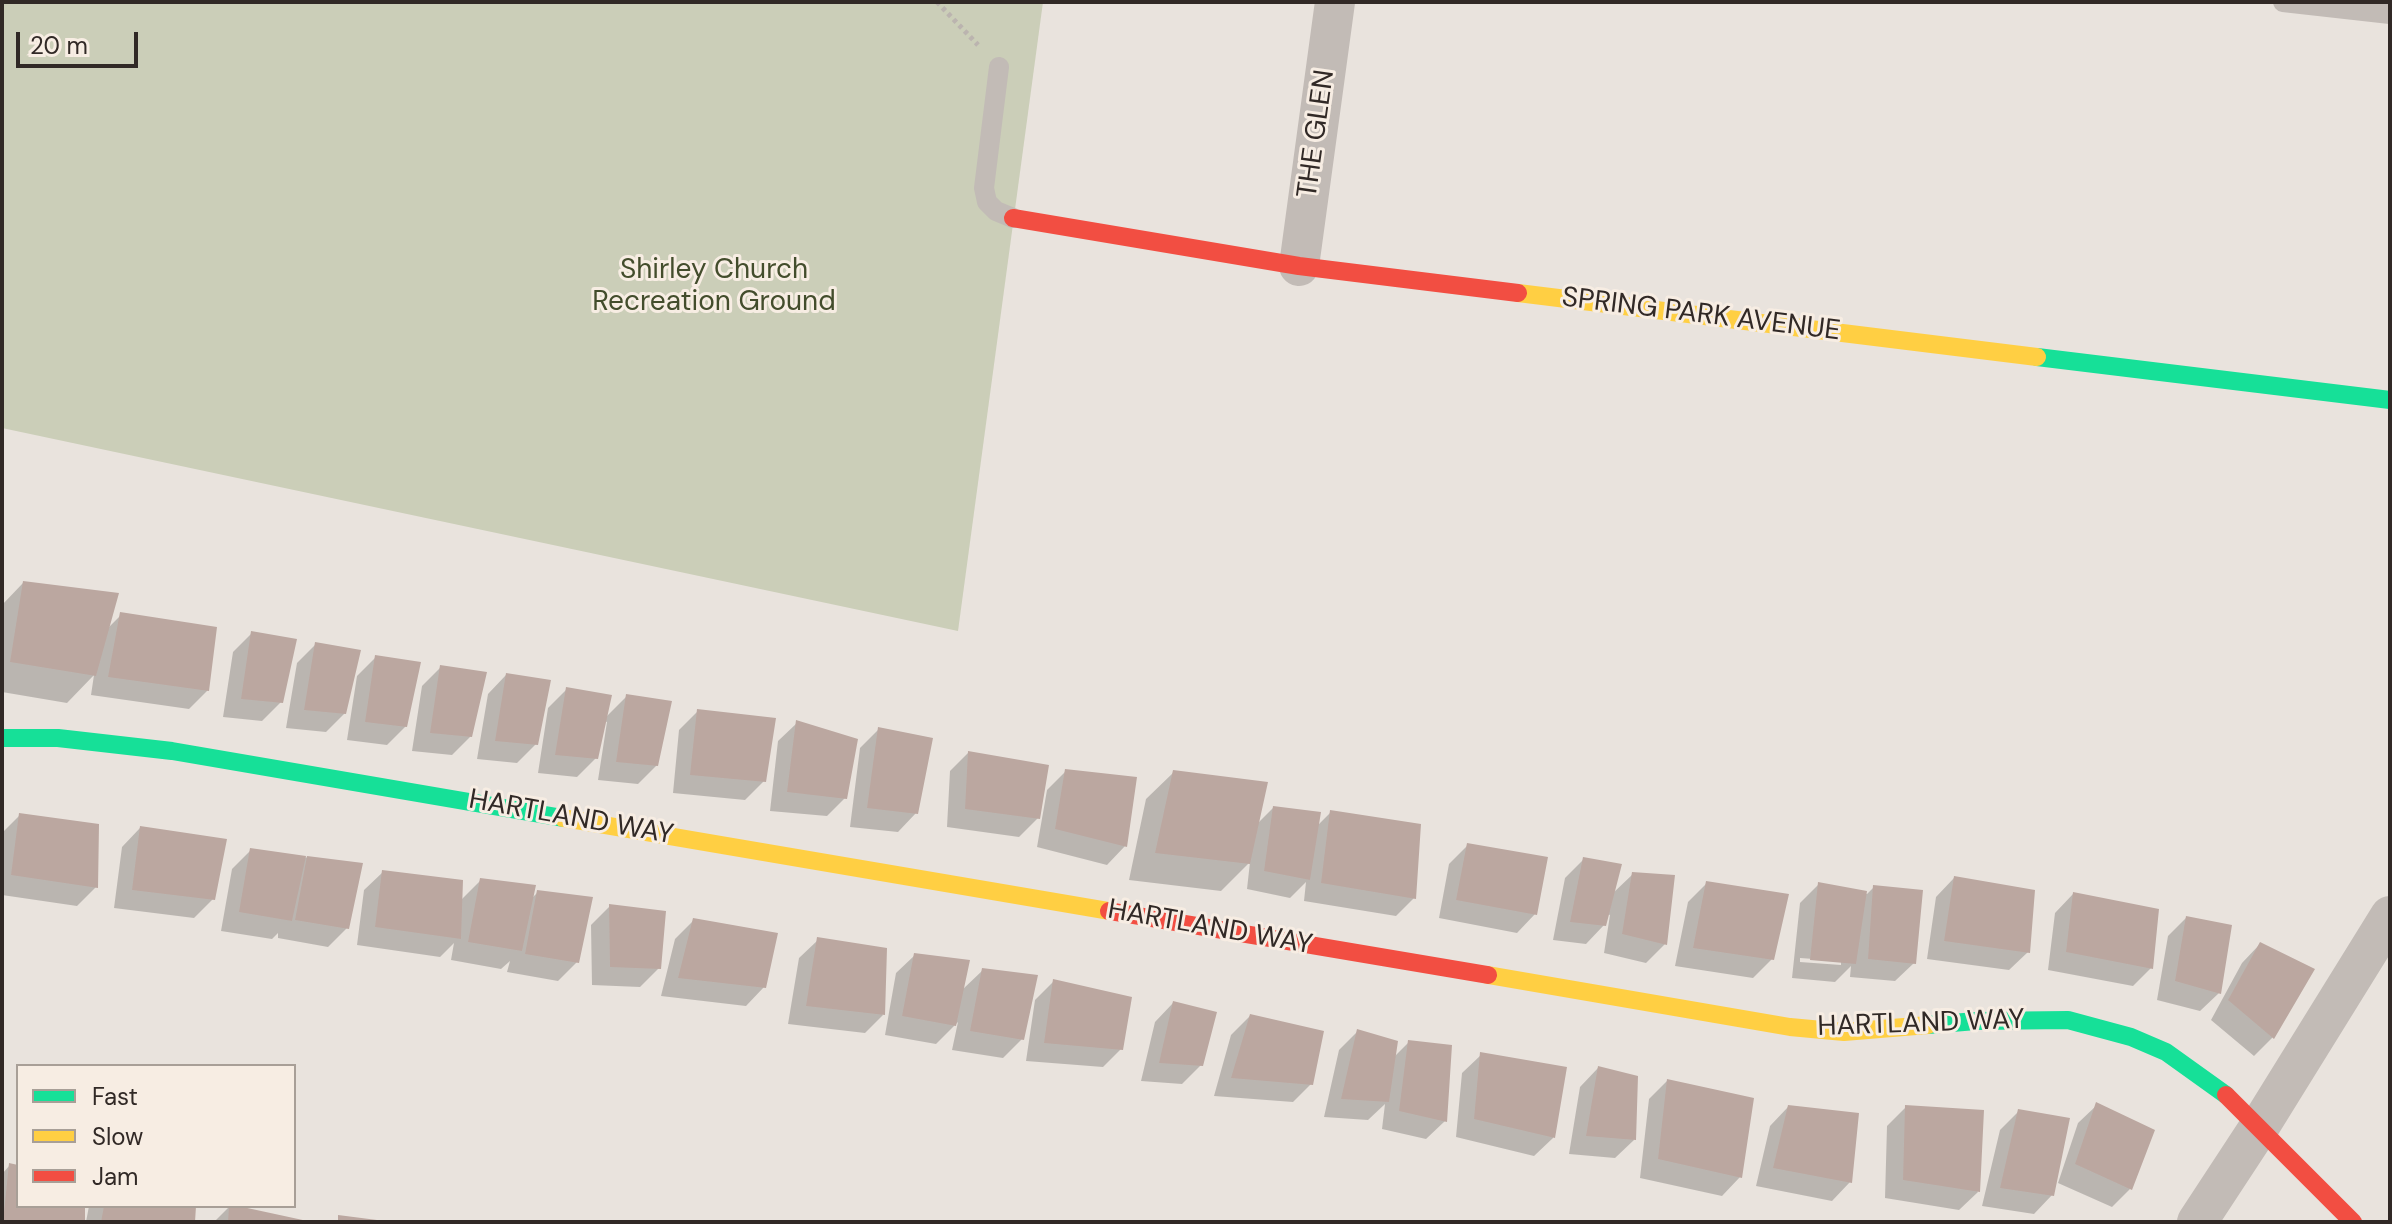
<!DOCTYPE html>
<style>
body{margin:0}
#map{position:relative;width:2392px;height:1224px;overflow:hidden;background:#e9e3dd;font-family:"DM Sans",sans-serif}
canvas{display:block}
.frame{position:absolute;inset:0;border:4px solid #312926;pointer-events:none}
.legend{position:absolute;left:16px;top:1064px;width:280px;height:144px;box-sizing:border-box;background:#f7ede3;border:2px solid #a89f97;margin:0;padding:10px 14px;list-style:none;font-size:24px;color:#312926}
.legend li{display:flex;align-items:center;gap:16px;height:40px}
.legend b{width:40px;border:2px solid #a89f97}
.scale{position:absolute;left:16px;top:32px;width:122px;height:36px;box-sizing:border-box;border:4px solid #312926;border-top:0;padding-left:10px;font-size:24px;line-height:28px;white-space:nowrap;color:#312926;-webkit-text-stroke:6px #f7ede3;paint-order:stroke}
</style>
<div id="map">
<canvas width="2392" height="1224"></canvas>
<div class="frame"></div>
<ul class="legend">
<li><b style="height:10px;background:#16e098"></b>Fast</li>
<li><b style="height:10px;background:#ffcf43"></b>Slow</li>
<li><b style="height:10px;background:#f24e42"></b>Jam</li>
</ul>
<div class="scale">20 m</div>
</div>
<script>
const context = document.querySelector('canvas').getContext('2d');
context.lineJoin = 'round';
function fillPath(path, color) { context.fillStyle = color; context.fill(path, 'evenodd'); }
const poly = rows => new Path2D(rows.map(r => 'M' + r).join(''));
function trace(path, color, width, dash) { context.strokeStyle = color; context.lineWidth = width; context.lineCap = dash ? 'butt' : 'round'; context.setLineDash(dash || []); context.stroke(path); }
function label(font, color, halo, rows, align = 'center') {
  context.font = font + ' "DM Sans",sans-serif'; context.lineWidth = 6; context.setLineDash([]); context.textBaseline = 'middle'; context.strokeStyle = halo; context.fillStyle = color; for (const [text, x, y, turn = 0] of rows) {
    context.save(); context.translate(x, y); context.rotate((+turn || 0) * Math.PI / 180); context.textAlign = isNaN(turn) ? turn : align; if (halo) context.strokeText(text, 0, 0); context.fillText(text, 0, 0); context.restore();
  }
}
fillPath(poly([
 [2,2,1043,2,958,631,2,428]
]), '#cbceb8');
fillPath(poly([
 [23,583,108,628,121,615,208,690,189,709,91,695,94,675,67,703,2,692,2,605],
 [252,633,281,702,262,721,223,717,233,652],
 [316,644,345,713,326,732,286,728,297,663],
 [376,657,406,726,387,745,347,740,357,676],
 [441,667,471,736,452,755,412,751,422,686],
 [506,675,536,744,517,763,477,759,488,694],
 [567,689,604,719,627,696,657,765,638,784,598,780,607,722,604,721,596,758,577,777,538,773,548,708],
 [698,711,764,781,745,800,673,793,679,730],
 [797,723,845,798,827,816,770,811,778,741],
 [878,730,916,813,898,832,850,827,860,748],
 [968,753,1038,818,1019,837,947,827,950,771],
 [1066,771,1125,846,1107,865,1037,847,1047,790],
 [1174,772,1257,824,1273,808,1317,826,1331,812,1414,898,1396,916,1304,901,1306,882,1290,898,1247,889,1250,862,1221,891,1129,880,1146,799],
 [20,815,96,887,77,906,2,895,2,833],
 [140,828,213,899,194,918,114,908,122,847],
 [1468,845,1535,914,1517,933,1439,918,1449,864],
 [251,850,361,865,347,928,328,947,278,938,278,933,272,939,221,931,232,869],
 [1584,859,1612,894,1633,874,1665,944,1646,963,1604,953,1610,915,1607,914,1604,925,1586,944,1553,940,1565,878],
 [383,872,460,901,481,880,531,899,538,892,577,962,558,981,507,972,510,961,501,969,451,960,454,943,440,957,357,945,364,890],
 [1954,878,2028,952,2009,970,1927,959,1936,897],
 [1707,883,1772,959,1753,978,1675,966,1688,902],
 [1819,884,1867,894,1874,887,1914,963,1895,981,1850,977,1851,966,1835,982,1792,978,1800,903],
 [1800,958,1841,961,1841,965,1800,962],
 [2073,894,2151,968,2133,986,2048,970,2055,913],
 [610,906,659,968,640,987,592,985,591,925],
 [2186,918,2219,993,2200,1011,2157,1000,2168,936],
 [694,920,764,987,746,1006,661,996,675,939],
 [818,940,883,1015,865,1033,788,1024,799,958],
 [2260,944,2312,970,2272,1038,2254,1056,2211,1020,2242,963],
 [915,955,962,990,983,970,1022,1039,1003,1058,952,1050,958,1022,936,1044,885,1035,896,973],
 [1053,982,1121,1049,1103,1067,1026,1061,1035,1000],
 [1173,1003,1201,1065,1182,1084,1141,1081,1155,1022],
 [1250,1016,1311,1084,1293,1102,1214,1096,1231,1035],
 [1357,1032,1393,1058,1409,1042,1445,1121,1426,1139,1382,1129,1385,1104,1368,1120,1324,1117,1339,1050],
 [1481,1055,1565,1068,1553,1138,1534,1156,1456,1137,1462,1073],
 [1598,1068,1634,1140,1615,1158,1569,1154,1580,1087],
 [1667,1081,1740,1177,1722,1196,1640,1178,1649,1099],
 [2097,1105,2130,1189,2112,1207,2058,1183,2078,1123],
 [1788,1107,1850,1182,1832,1201,1756,1186,1770,1126],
 [1906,1107,1978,1192,1959,1210,1885,1198,1887,1126],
 [2019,1111,2052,1195,2034,1214,1982,1206,2000,1130],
 [10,1165,18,1167,18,1206,83,1206,83,1222,2,1222,2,1174],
 [89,1206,194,1206,193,1222,86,1222],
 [230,1206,307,1222,214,1222]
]), '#0003');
fillPath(poly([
 [23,581,119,593,96,676,10,662],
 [120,612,217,627,209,691,108,677],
 [251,631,297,639,283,703,241,699],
 [315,642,361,650,346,714,304,710],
 [375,655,421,662,407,727,365,722],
 [440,665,487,672,472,737,430,733],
 [506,673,551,680,538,745,495,741],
 [566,687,612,695,598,759,555,755],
 [626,694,672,701,658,766,616,762],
 [697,709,776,718,766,782,690,775],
 [796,720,858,739,847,799,787,792],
 [878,727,933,738,918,814,867,808],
 [968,751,1049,765,1040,819,965,809],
 [1065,769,1137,777,1127,847,1055,829],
 [1173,770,1268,782,1250,864,1155,853],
 [1273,806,1321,812,1310,880,1264,871],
 [1330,810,1421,824,1416,899,1321,883],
 [19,813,99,824,98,888,11,875],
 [140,826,227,839,215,900,132,890],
 [1467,843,1548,857,1537,915,1456,900],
 [250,848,306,856,292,921,239,912],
 [307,856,363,863,349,929,295,920],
 [1583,857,1622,864,1606,926,1570,922],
 [382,870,463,880,461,939,375,927],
 [1632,872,1675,875,1667,945,1622,934],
 [1954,876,2035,890,2030,953,1944,941],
 [480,878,536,885,522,951,468,942],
 [1706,881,1789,894,1774,960,1693,948],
 [1818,882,1867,891,1856,964,1810,960],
 [1873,885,1923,890,1916,964,1868,959],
 [537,890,593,897,579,963,525,954],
 [2073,892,2159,909,2153,969,2066,952],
 [609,904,666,911,661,969,610,967],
 [2186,916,2232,925,2221,994,2175,981],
 [693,918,778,933,766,988,678,978],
 [817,937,887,948,885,1015,806,1006],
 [2260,942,2315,969,2274,1039,2228,1000],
 [914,953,970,960,956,1026,902,1016],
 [982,968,1038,975,1024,1040,970,1031],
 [1053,979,1132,997,1123,1050,1044,1043],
 [1173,1001,1217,1012,1203,1066,1159,1063],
 [1250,1014,1324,1031,1313,1085,1231,1078],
 [1357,1029,1398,1041,1389,1102,1341,1099],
 [1408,1040,1452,1045,1447,1122,1399,1111],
 [1480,1052,1567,1067,1555,1138,1474,1119],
 [1598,1066,1638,1076,1636,1140,1586,1136],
 [1667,1079,1754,1098,1742,1178,1658,1159],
 [2096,1102,2155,1130,2132,1190,2075,1164],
 [1788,1105,1859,1113,1852,1183,1773,1168],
 [1905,1105,1984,1110,1980,1192,1903,1180],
 [2018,1109,2070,1118,2054,1196,2000,1188],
 [9,1163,18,1165,18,1206,85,1206,85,1222,3,1222],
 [104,1206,196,1206,195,1222,101,1222],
 [229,1206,238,1206,312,1222,228,1222],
 [338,1215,377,1220,376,1222,338,1222]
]), '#bba7a0');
trace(poly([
 [937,2,978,45]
]), '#bbb4af', 5, [4, 4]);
trace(poly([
 [2283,2,2390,14],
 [999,67,984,188,987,202,996,211,1013,218]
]), '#c2bbb6', 20);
trace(poly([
 [1299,266,1335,2],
 [2197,1222,2258,1129,2390,916]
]), '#c2bbb6', 40);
trace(poly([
 [2037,357,2390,400],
 [2,738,58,738,172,751,563,818],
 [1928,1025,1976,1021,2068,1020,2131,1037,2166,1052,2226,1095]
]), '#16e098', 18);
trace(poly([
 [1518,293,2037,357],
 [563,818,1109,911],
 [1488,975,1790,1027,1844,1032,1928,1025]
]), '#ffcf43', 18);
trace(poly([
 [1013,218,1299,266,1518,293],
 [1109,911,1488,975],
 [2226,1095,2353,1222]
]), '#f24e42', 18);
label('28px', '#312926', '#f7ede3', [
 ["THE GLEN",1317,134,-82],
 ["SPRING PARK AVENUE",1701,315,7],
 ["HARTLAND WAY",571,818,10],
 ["HARTLAND WAY",1210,928,10],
 ["HARTLAND WAY",1921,1024,-2]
]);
label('28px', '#434d2c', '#f7ede3', [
 ["Shirley Church",714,271],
 ["Recreation Ground",714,303]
]);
</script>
